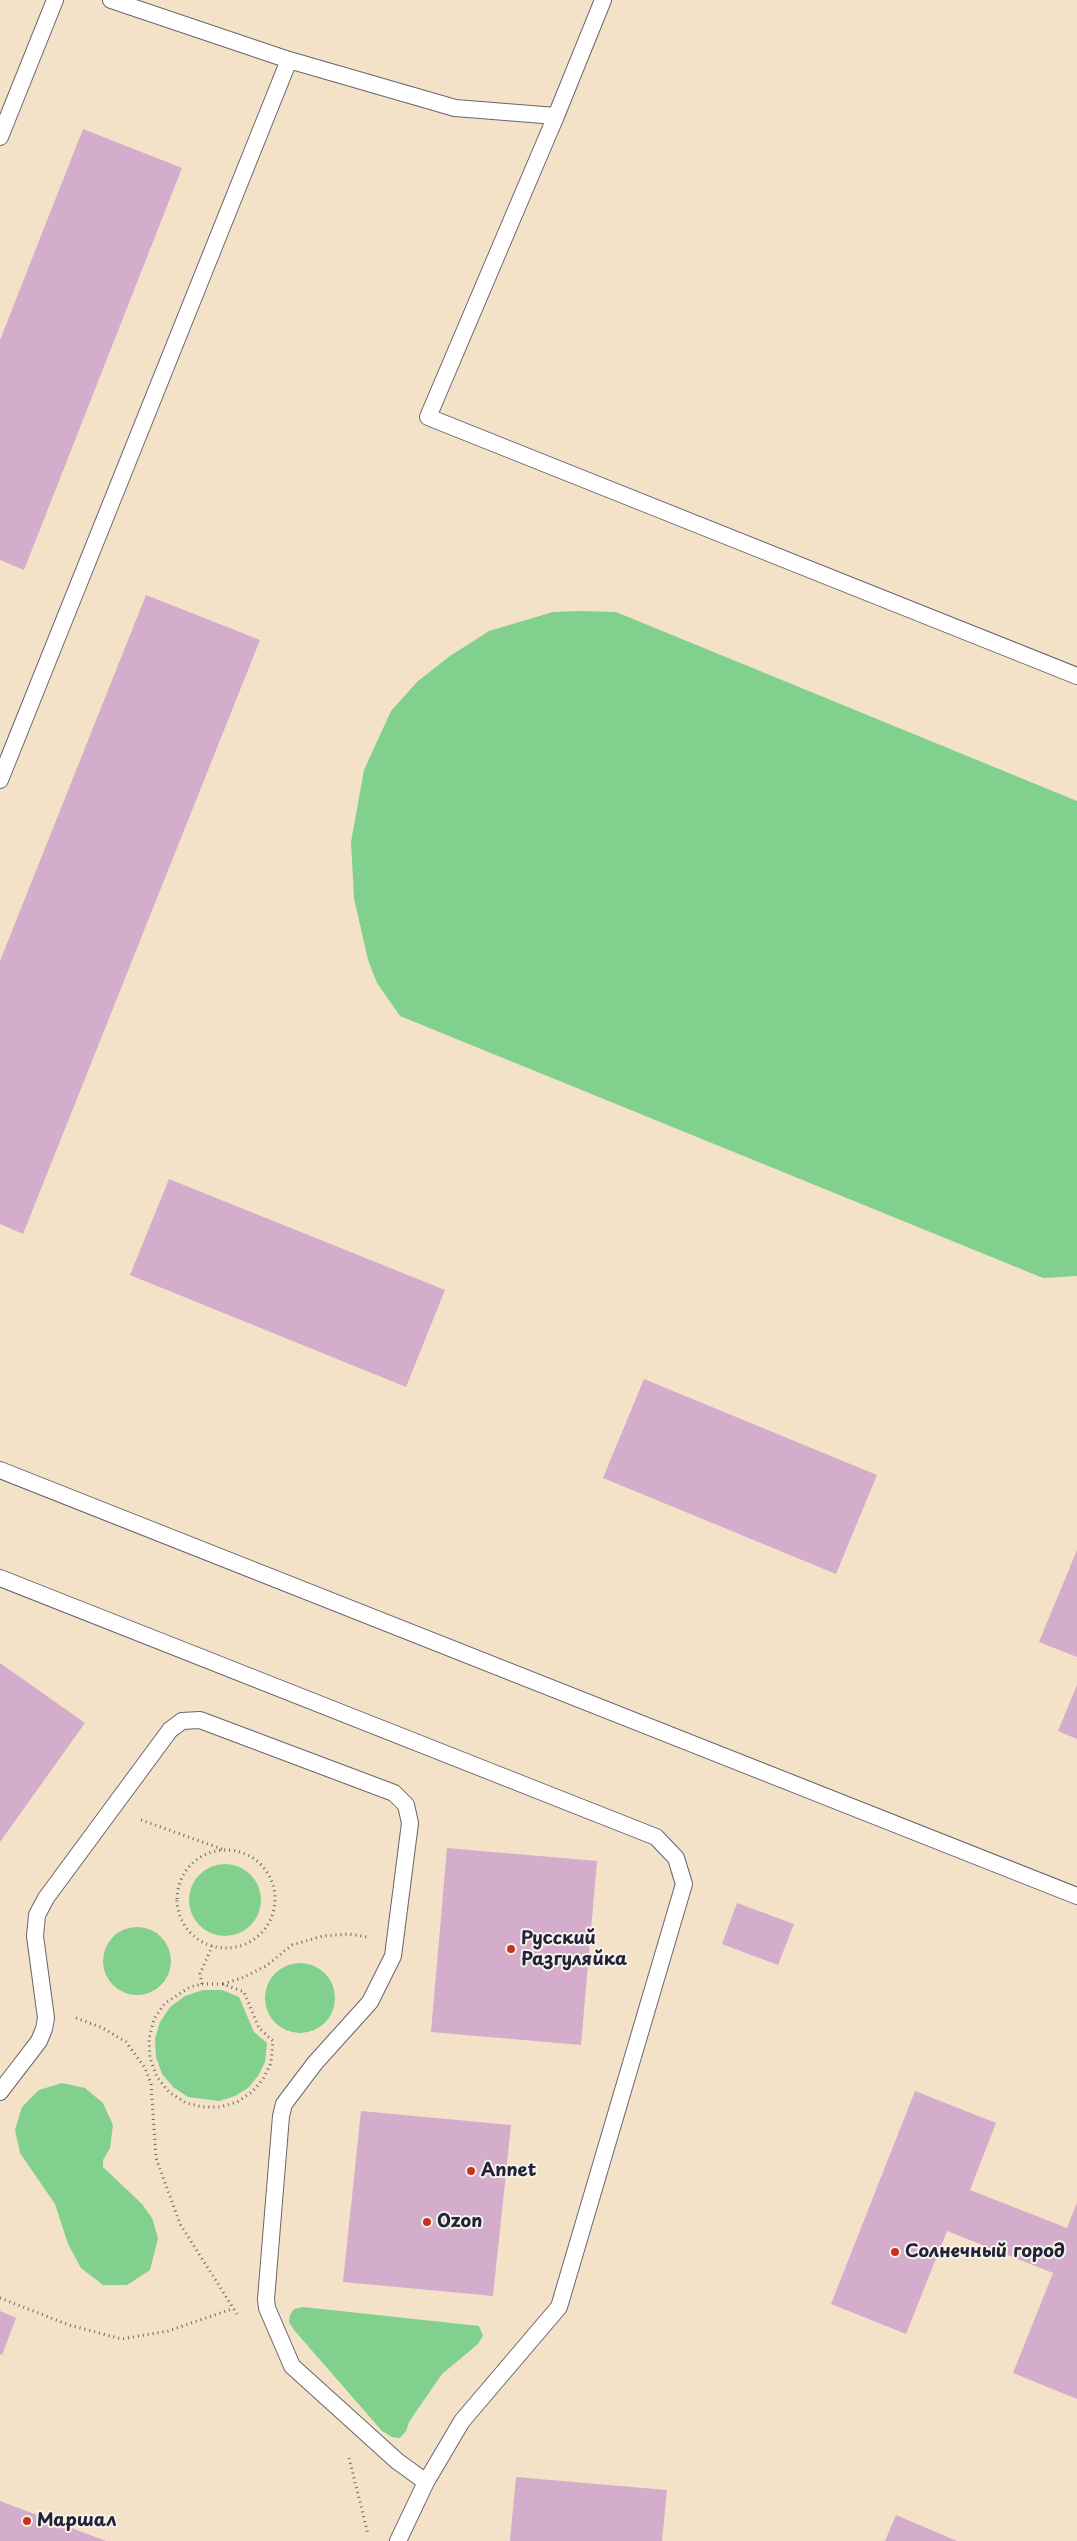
<!DOCTYPE html>
<meta charset="utf-8">
<style>
body{margin:0}
canvas{display:block;background:#f3e1c8}
</style>
<canvas width="1077" height="2541"></canvas>
<script>
const context = document.querySelector('canvas').getContext('2d');
context.lineJoin = 'round';
function fillPath(path, color) { context.fillStyle = color; context.fill(path, 'evenodd'); }
const poly = rows => new Path2D(rows.map(r => 'M' + r).join(''));
function trace(path, color, width, dash) { context.strokeStyle = color; context.lineWidth = width; context.lineCap = dash ? 'butt' : 'round'; context.setLineDash(dash || []); context.stroke(path); }
function label(font, color, halo, rows, align = 'center') {
  context.font = font + ' "Playpen Sans",sans-serif'; context.lineWidth = 4; context.setLineDash([]); context.textBaseline = 'middle'; context.strokeStyle = halo; context.fillStyle = color; for (const [text, x, y, turn = 0] of rows) {
    context.save(); context.translate(x, y); context.rotate((+turn || 0) * Math.PI / 180); context.textAlign = isNaN(turn) ? turn : align; if (halo) context.strokeText(text, 0, 0); context.fillText(text, 0, 0); context.restore();
  }
}
fillPath(poly([
 [582,611,616,612,1077,801,1077,1276,1043,1278,400,1016,377,983,368,960,354,898,351,842,364,770,391,711,418,681,450,656,489,631,553,612],
 '189 1900a36 36 0 1 1 72 0a36 36 0 1 1-72 0Z',
 '103 1961a34 34 0 1 1 68 0a34 34 0 1 1-68 0Z',
 '265 1998a35 35 0 1 1 70 0a35 35 0 1 1-70 0Z',
 [203,1990,222,1990,239,1997,254,2032,267,2043,265,2062,258,2076,248,2088,235,2096,219,2101,188,2097,173,2087,162,2074,156,2057,155,2039,160,2022,170,2007,185,1996],
 [62,2083,85,2088,103,2103,113,2125,110,2148,103,2160,103,2167,142,2204,152,2218,158,2238,150,2270,127,2285,103,2285,81,2268,68,2244,55,2204,20,2153,15,2130,22,2107,39,2090],
 [303,2307,479,2326,483,2336,478,2344,442,2374,409,2422,406,2431,400,2438,392,2437,382,2431,294,2330,289,2322,290,2315,294,2309]
]), '#82d08e');
fillPath(poly([
 [83,129,182,168,24,570,0,560,0,340],
 [146,595,260,640,23,1234,0,1224,0,961],
 [169,1179,445,1290,406,1387,130,1275],
 [644,1379,877,1475,836,1574,603,1478],
 [1077,1550,1077,1657,1039,1642],
 [0,1663,85,1723,0,1842],
 [1077,1685,1077,1739,1058,1731],
 [447,1848,597,1861,581,2045,431,2032],
 [737,1903,794,1924,778,1965,722,1944],
 [915,2091,996,2123,970,2190,1067,2228,1077,2202,1077,2399,1013,2373,1053,2273,947,2231,906,2334,831,2304],
 [361,2111,511,2125,493,2296,343,2282],
 [0,2311,16,2318,2,2355,0,2354],
 [516,2477,667,2490,662,2541,510,2541],
 [0,2501,106,2541,0,2541],
 [896,2515,957,2541,885,2541]
]), '#d4adcd');
const service = poly([
 [289,60,455,108,556,116,428,417,1077,676],
 [556,116,603,0],
 [0,137,55,0],
 [0,780,289,60,111,0],
 [0,1470,1077,1896],
 [0,1578,656,1837,676,1858,684,1884,559,2307,462,2421,426,2482,398,2541],
 [0,2092,39,2041,44,2029,46,2018,35,1936,37,1915,46,1898,170,1730,182,1721,200,1720,394,1793,406,1805,410,1823,393,1956,370,2002,315,2063,284,2104,281,2116,266,2299,267,2308,292,2366,397,2461,426,2482]
]);
trace(service, '#6b656c', 18);
trace(poly([
 [141,1820,222,1849],
 '177 1899a49 49 0 1 1 98 0a49 49 0 1 1-98 0Z',
 [202,1984,223,1984,244,1992,259,2028,273,2041,271,2063,263,2079,252,2092,237,2102,220,2107,203,2107,186,2103,169,2092,157,2077,150,2058,149,2039,154,2019,165,2003,190,1987,202,1984],
 [202,1984,200,1974,212,1946],
 [223,1984,242,1978,266,1966,292,1945,323,1936,349,1934,367,1937],
 [76,2018,103,2028,126,2042,145,2068,151,2084,156,2158,180,2224,237,2314],
 [0,2298,69,2325,122,2339,168,2331,232,2309],
 [349,2458,368,2534]
]), '#6b656c', 3, [1, 4]);
trace(service, '#fff', 16);
for (const [x, y, r, color] of [
 [511,1949,5,"#c8321e"],
 [471,2171,5,"#c8321e"],
 [427,2222,5,"#c8321e"],
 [895,2252,5,"#c8321e"],
 [27,2521,5,"#c8321e"]
]) { const dot = new Path2D(); dot.arc(x, y, r, 0, 2 * Math.PI); context.fillStyle = color; context.fill(dot); trace(dot, '#f7f3e8', 2); }
label('bold 18px', '#22223b', '#f7f3e8', [
 ["Русский",521,1939],
 ["Разгуляйка",521,1960],
 ["Annet",481,2171],
 ["Ozon",437,2222],
 ["Солнечный город",905,2252],
 ["Маршал",37,2521]
], 'left');
</script>
